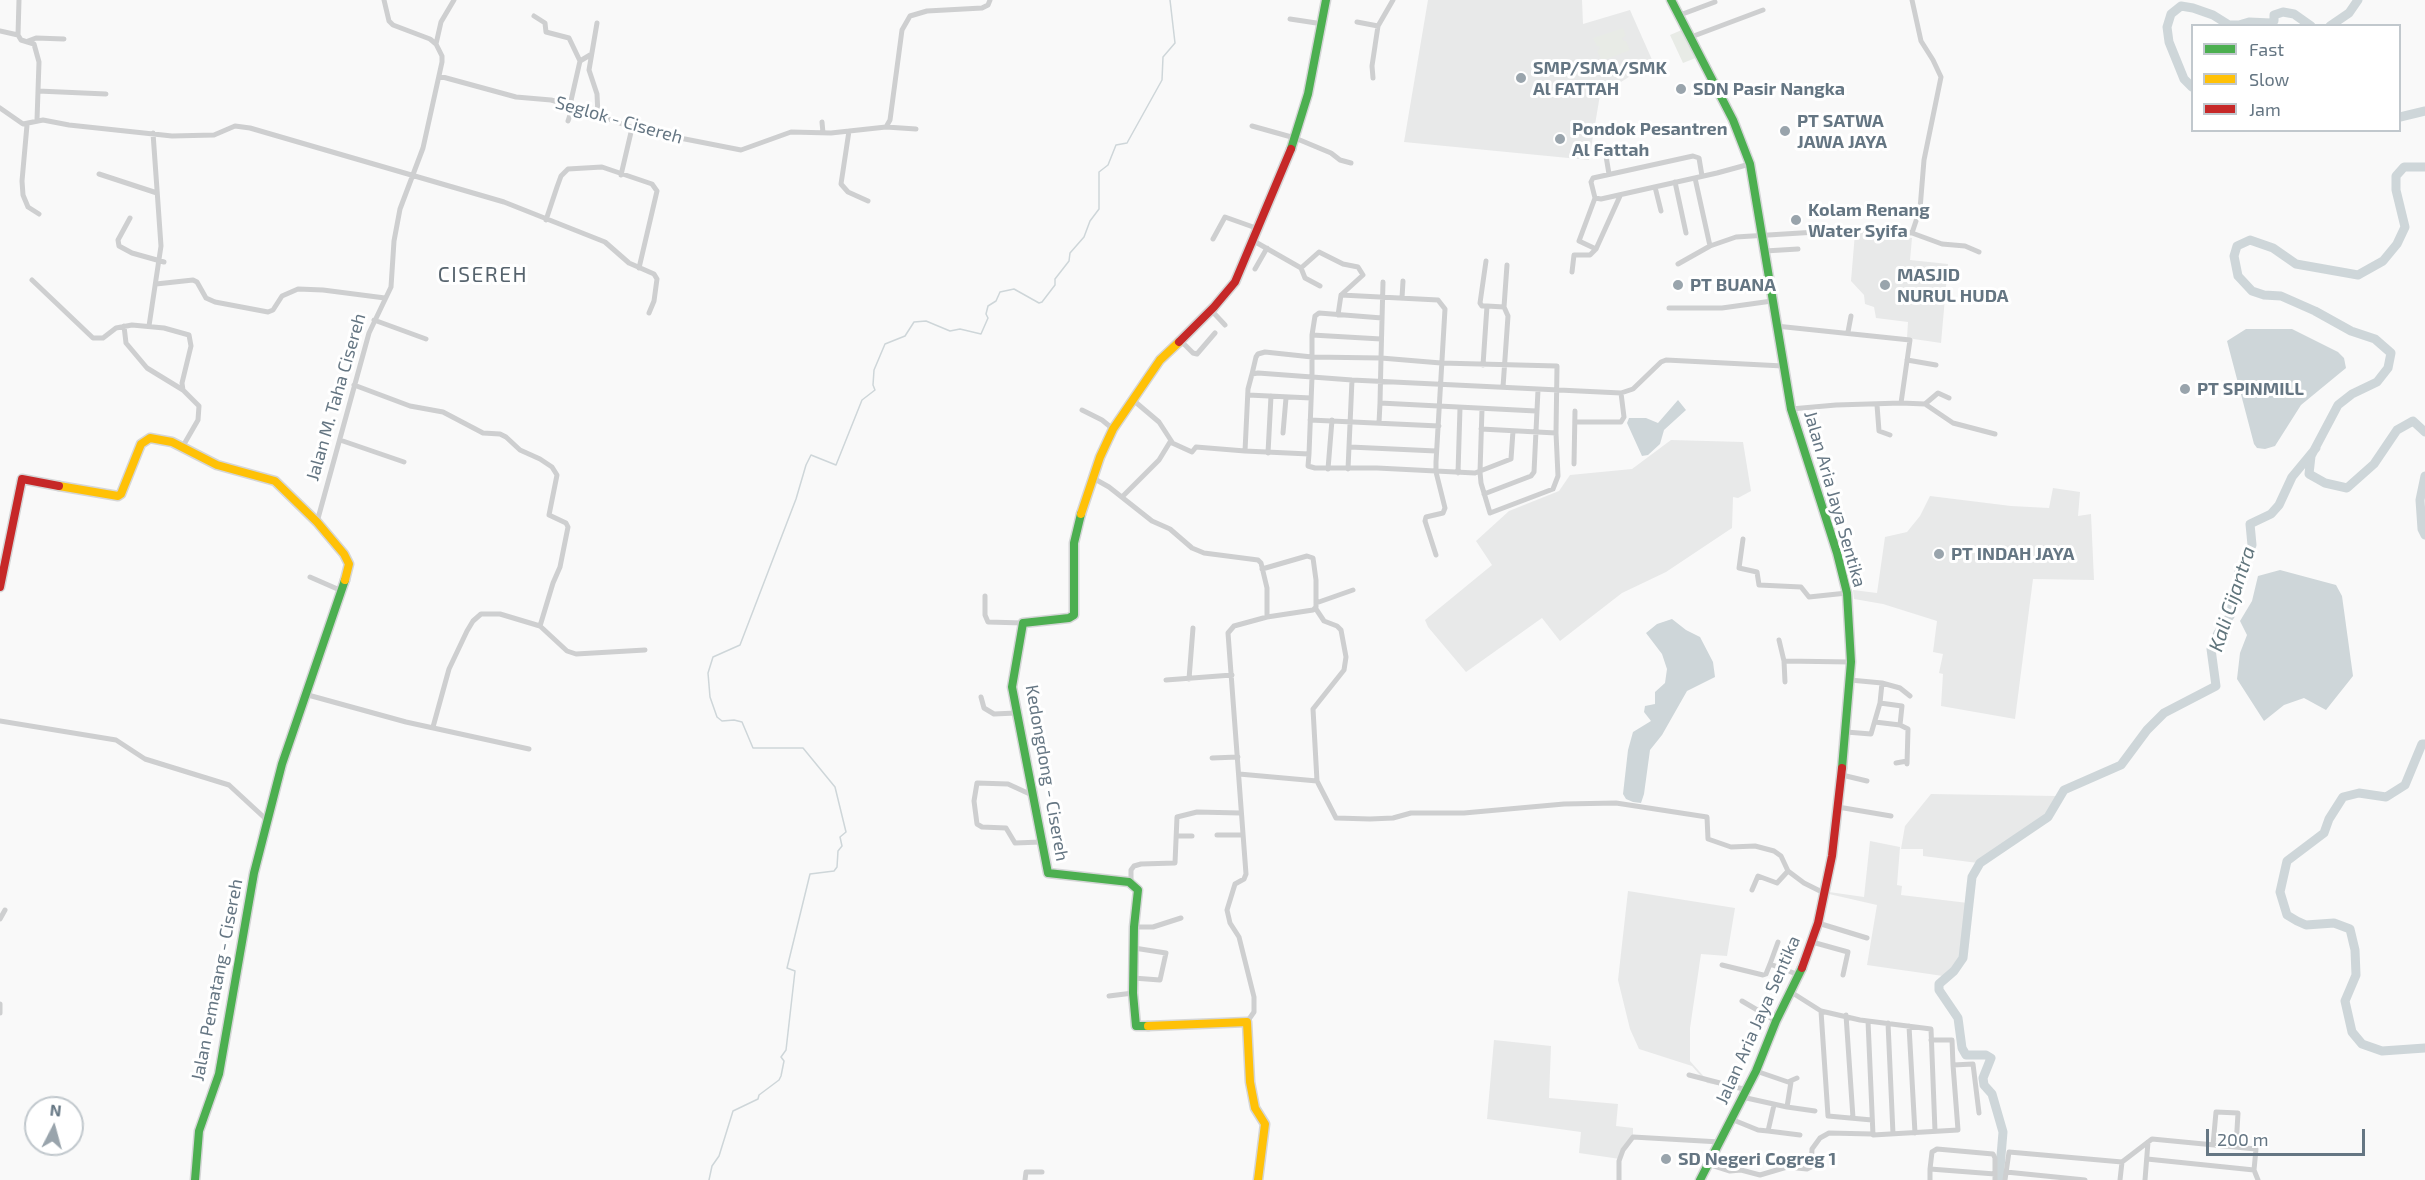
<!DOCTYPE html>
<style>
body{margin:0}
#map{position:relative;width:2425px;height:1180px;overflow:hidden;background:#f9f9f9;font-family:"Exo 2",sans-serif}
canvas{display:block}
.legend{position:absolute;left:2191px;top:24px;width:210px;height:108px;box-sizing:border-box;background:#fff;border:2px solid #c1c8cd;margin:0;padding:8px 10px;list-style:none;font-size:18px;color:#657683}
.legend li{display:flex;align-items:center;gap:12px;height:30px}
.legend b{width:30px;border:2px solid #c1c8cd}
.north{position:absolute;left:24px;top:1096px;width:60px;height:60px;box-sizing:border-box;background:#fff;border:2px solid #c1c8cd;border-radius:50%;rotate:6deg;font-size:16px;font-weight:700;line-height:24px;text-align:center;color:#657683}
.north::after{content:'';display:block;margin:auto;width:21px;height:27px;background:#99a4ac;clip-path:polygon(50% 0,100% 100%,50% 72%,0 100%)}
.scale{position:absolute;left:2206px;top:1129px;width:159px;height:27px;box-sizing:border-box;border:3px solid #657683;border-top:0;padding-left:8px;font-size:18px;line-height:21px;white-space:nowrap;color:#657683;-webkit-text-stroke:4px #fff;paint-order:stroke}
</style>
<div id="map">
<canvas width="2425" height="1180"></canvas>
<ul class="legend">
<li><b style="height:8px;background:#4caf50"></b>Fast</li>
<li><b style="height:8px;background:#ffc107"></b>Slow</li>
<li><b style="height:8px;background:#c62828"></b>Jam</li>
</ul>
<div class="north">N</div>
<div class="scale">200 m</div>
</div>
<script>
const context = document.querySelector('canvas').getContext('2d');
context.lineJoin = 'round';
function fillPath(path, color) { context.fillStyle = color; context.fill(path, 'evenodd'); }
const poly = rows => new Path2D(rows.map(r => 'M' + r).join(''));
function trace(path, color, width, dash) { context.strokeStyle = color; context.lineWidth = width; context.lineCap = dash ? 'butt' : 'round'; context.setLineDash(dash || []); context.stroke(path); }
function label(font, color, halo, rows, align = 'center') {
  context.font = font + ' "Exo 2",sans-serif'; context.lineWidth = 6; context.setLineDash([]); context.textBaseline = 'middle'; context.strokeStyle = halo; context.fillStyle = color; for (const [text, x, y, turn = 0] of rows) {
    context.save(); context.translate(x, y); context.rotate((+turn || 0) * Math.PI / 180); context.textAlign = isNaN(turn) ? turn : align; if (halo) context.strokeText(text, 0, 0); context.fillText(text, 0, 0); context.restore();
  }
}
fillPath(poly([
 [1428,0,1582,0,1583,24,1630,10,1653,62,1600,95,1589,160,1404,142],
 [1865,232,1912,238,1910,260,1948,264,1941,343,1907,338,1908,322,1876,318,1874,307,1865,304,1864,295,1851,281,1855,233],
 [1671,440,1743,442,1751,491,1738,498,1733,497,1732,528,1666,572,1622,593,1560,641,1542,618,1466,672,1428,627,1425,620,1492,565,1476,541,1509,511,1559,491,1570,475,1632,469],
 [2053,488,2080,492,2078,516,2091,514,2094,580,2033,579,2015,719,1941,706,1943,674,1939,673,1943,654,1933,652,1937,621,1883,604,1854,599,1853,590,1877,593,1885,537,1907,532,1920,516,1930,496,2011,506,2049,508],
 [1931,794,2056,796,2054,804,2046,815,1978,863,1923,856,1923,849,1901,849,1905,826],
 [1870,841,1900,847,1897,885,1902,886,1901,895,1968,903,1963,958,1950,974,1943,976,1867,965,1877,905,1829,894,1829,892,1864,897],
 [1628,891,1735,908,1727,956,1701,954,1690,1028,1690,1061,1707,1080,1749,1091,1707,1083,1692,1066,1639,1049,1630,1029,1618,980],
 [1494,1040,1551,1046,1549,1098,1618,1104,1616,1126,1633,1128,1633,1137,1620,1159,1579,1153,1581,1132,1487,1119]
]), '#e8e9e9');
fillPath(poly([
 [1623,28,1626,36,1622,38,1624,41,1626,41,1630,50,1602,61,1597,51,1600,49,1599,46,1597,46,1593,38],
 [1684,29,1698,57,1683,63,1670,35]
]), '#e8ebe6');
fillPath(poly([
 [2246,329,2292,329,2338,352,2344,358,2346,368,2301,405,2275,446,2265,449,2257,448,2254,444,2227,341],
 [1678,400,1686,410,1664,430,1660,444,1648,455,1642,456,1627,423,1629,418,1646,418,1658,423],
 [2280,570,2336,585,2342,596,2353,676,2326,710,2304,698,2284,705,2264,721,2237,679,2240,653,2247,635,2240,621,2252,601,2258,576],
 [1672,619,1686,630,1700,637,1713,662,1715,677,1687,691,1662,735,1650,750,1644,794,1641,803,1633,802,1626,799,1623,794,1628,750,1633,732,1651,721,1644,712,1645,706,1655,704,1655,692,1665,683,1667,669,1662,654,1646,633,1657,624]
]), '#ced6d9');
trace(poly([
 [709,1180,712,1166,719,1156,733,1111,758,1099,759,1095,779,1080,781,1076,784,1061,781,1057,786,1050,795,971,787,968,810,874,834,871,837,867,838,851,842,846,840,837,846,832,835,787,803,748,753,748,742,722,734,720,722,721,717,717,710,697,708,673,713,657,740,645,796,499,806,465,811,455,836,465,862,400,875,390,873,385,874,370,885,344,905,336,914,322,926,321,950,331,960,329,981,334,988,318,986,314,988,306,996,301,1000,292,1014,289,1039,303,1042,302,1055,285,1055,279,1069,261,1070,253,1084,237,1090,221,1099,209,1099,172,1108,165,1116,145,1127,143,1162,80,1163,57,1175,43,1170,0]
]), '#ced6d9', 1.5);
trace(poly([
 [2330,26,2349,13,2358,0],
 [2192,87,2184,79,2169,42,2167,27,2171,14,2181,6,2193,8,2213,15,2229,25,2239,25,2249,22,2271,23,2274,21,2274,15,2283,12,2294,14,2311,26],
 [2400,117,2425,111],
 [2425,167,2404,167,2396,176,2396,190,2405,227,2397,244,2383,261,2358,275,2296,264,2273,248,2250,240,2237,246,2234,256,2238,276,2252,291,2264,295,2281,296,2315,311,2351,331,2375,339,2391,353,2388,368,2377,382,2352,394,2338,405,2311,456,2309,474,2325,483,2347,488,2374,464,2397,430,2413,421,2425,432],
 [2425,476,2420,500,2422,529,2425,535],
 [2425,744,2422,744,2405,785,2386,797,2359,793,2343,797,2329,819,2324,833,2287,861,2280,892,2287,915,2297,921,2306,925,2334,923,2350,929,2355,950,2356,975,2345,1001,2352,1032,2362,1044,2382,1051,2425,1048],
 [1999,1180,2003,1132,1992,1094,1984,1085,1983,1078,1991,1058,1986,1055,1966,1055,1962,1048,1958,1018,1939,990,1939,984,1954,971,1963,958,1972,877,1980,863,2048,817,2064,790,2121,765,2147,730,2164,713,2216,686,2211,649,2218,633,2230,616,2239,572,2252,545,2250,524,2271,514,2279,505,2292,477,2316,448]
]), '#ced6d9', 9);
const fast = poly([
 [1671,0,1733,120,1750,164,1791,409,1837,553,1847,593,1851,662,1842,768],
 [1291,149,1308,94,1326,0],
 [1081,514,1074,543,1074,615,1069,618,1023,623,1012,687,1048,873,1129,882,1138,890,1134,927,1133,993,1136,1026,1148,1026],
 [195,1180,199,1131,219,1074,254,873,282,764,345,580],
 [1700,1180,1756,1071,1776,1021,1802,968]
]);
const slow = poly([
 [59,486,118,496,121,494,141,444,150,438,172,442,217,465,275,481,317,522,344,554,349,564,345,580],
 [1081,514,1100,457,1113,429,1160,360,1179,342],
 [1148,1026,1247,1022,1250,1082,1255,1108,1265,1124,1258,1180]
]);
const jam = poly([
 [1179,342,1214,307,1235,282,1291,149],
 [0,587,22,479,59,486],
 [1802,968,1818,923,1832,856,1842,768]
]);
trace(fast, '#d5d6d7', 11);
trace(slow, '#d5d6d7', 11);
trace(jam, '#d5d6d7', 11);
trace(poly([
 [19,0,18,35,21,40,34,44,39,62,37,120],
 [1680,15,1715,2],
 [534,16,545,23,546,32,569,38,580,61,590,55],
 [1290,19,1323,24],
 [1357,22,1378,26],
 [597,23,589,70,597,94,598,115],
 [0,31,18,35],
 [1691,37,1763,10],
 [28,41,36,38,64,39],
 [436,44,441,22,454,0],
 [439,76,516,97,551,100,573,106,639,130,741,150,791,132,831,133,886,127,890,120,902,30,910,16,927,11,982,8,988,5,990,0],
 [1373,78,1372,66,1378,26,1393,0],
 [38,91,106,94],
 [570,105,580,61],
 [0,108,23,124,43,120,69,125,172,136,214,135,235,126,250,128,504,202,605,242,629,263,654,274,657,279,654,301,649,313],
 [568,121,573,106],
 [822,122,823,133],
 [27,125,22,181,23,195,28,207,39,214],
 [1252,126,1295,138,1331,153,1340,160,1351,163],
 [886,127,916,129],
 [849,131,841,184,848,192,868,201],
 [1605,150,1609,174],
 [99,174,157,193],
 [621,175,632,128],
 [1702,176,1699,158,1693,156,1593,178,1591,182,1595,198,1601,199,1717,173,1750,164],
 [1695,178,1710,246],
 [1675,182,1686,233],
 [1655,187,1661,211],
 [1595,198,1579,241,1596,249,1620,196],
 [130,218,118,240,119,246,132,253,164,262],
 [546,220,557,187,561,176,568,169,602,167,652,184,657,191,639,268],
 [1912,233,1942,244,1965,246,1979,252],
 [1213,239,1225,217,1256,228],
 [1252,240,1301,268,1319,252,1343,264,1358,267,1363,275,1341,295,1338,315],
 [1765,251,1798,249],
 [1486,261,1480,303,1482,306,1487,306],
 [1678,264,1710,246,1736,237,1865,229,1912,233,1920,209,1924,160,1941,77,1933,60,1921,41,1912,0],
 [1301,268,1305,278,1320,286],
 [1255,269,1267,248],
 [1572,272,1574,255,1590,255,1596,249],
 [32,280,93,338,103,338,116,328,132,325,164,328,189,335,191,346,182,383,183,390],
 [156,284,193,280,197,282,206,298,215,302,268,312,273,310,282,296,298,289,323,290,385,298],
 [1341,295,1438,300,1445,309,1436,462,1436,472,1445,508,1443,513,1426,517,1425,521,1436,555],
 [1402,298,1403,281],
 [1669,308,1722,308,1772,301],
 [1211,310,1225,325],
 [1382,318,1319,313,1315,316,1312,335,1312,377,1309,454,1245,451,1248,389,1252,374,1258,373,1312,377,1352,380,1621,393,1633,389,1661,362,1666,360,1783,366],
 [374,320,426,339],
 [124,326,126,343,147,368,183,390,199,406,198,420,183,446],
 [149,326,161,246,153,133],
 [1776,326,1910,340,1901,403,1836,405,1791,409],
 [1848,332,1851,316],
 [1312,335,1381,339],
 [1180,340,1193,353,1197,354,1215,333],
 [1907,360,1936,365],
 [1483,365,1487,306,1504,307,1507,265],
 [1252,374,1256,357,1258,354,1265,352,1312,357,1381,358,1383,282],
 [354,385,410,406,443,412,483,433,500,434,506,437,520,450,540,459,552,467,557,475,549,515,566,523,568,527,560,567,553,583,540,626],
 [1503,387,1508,316,1504,307],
 [1248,395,1311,398],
 [1133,400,1159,422,1172,442],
 [1901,403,1925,404,1938,393,1949,398],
 [1925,404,1953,423,1995,434],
 [1877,405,1879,431,1890,435],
 [1482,409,1480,472,1481,483,1490,513,1553,489,1558,476,1556,433],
 [1082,410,1102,420,1113,429],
 [1310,420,1439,426],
 [1575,422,1621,422,1624,417,1621,393],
 [1379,423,1380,403],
 [1481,429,1556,433,1557,366,1441,363,1381,358,1380,403,1536,411],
 [1283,433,1286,398],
 [340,440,404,462],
 [1350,447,1436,451],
 [1268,453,1271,396],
 [1309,454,1308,466,1315,468,1377,468,1475,473,1511,459,1513,431],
 [1574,464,1575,411],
 [1328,469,1332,420],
 [1348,469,1352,380],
 [1458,473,1460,408],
 [1093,478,1109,487,1152,521,1170,529,1192,548,1204,553,1258,560,1261,563,1267,588,1267,617],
 [1484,494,1531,476,1534,472,1538,390],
 [1122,497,1159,460,1170,442,1192,452,1196,447,1245,451],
 [317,522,369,333,391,287,394,241,400,209,423,148,442,62,442,56,436,44,430,39,393,25,389,21,384,0],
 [1743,539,1739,568,1757,572,1759,585,1801,587,1809,597,1847,593],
 [310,577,342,591],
 [985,596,985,615,988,622,1023,623],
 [1316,603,1353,590],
 [1316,609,1324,621,1337,626,1341,630,1346,657,1344,670,1313,709,1317,781,1336,818,1370,819,1393,818,1411,813,1464,813,1564,804,1616,803,1707,817,1708,839,1731,847,1755,846,1774,851,1781,856,1788,871,1804,883,1824,893],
 [1779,640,1784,661,1851,662],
 [1784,661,1785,682],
 [1189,679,1193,628],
 [1166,680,1232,675],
 [1882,683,1900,688,1910,696],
 [308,695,406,722,529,749],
 [981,697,984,708,994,714,1016,713],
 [1880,703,1902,706,1900,725,1908,729,1907,764],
 [0,721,116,740,145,759,229,785,268,821],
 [1875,722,1900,725],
 [433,727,449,669,467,631,473,621,481,614,500,614,540,626,567,651,576,654,645,650],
 [1846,732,1871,734,1880,703,1882,683,1850,680],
 [1212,758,1238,757],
 [1896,763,1907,761],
 [1239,774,1317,781],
 [1842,775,1867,781],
 [1032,795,1008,784,977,783,974,801,977,824,982,827,1006,828,1015,843,1041,842],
 [1838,807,1891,816],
 [1217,835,1242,835],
 [1177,836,1192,836],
 [1131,883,1131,870,1134,866,1141,864,1175,863,1177,817,1197,812,1240,813],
 [1752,890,1758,876,1777,883,1788,871],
 [0,919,5,910],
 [1818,923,1867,938],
 [1134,927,1153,927,1181,918],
 [1812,942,1848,952,1843,975],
 [1770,964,1778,942],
 [1722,965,1763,975,1766,974,1770,964,1799,975],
 [1133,978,1160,980,1166,953,1134,948],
 [1791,992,1821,1011,1860,1020,1931,1029,1935,1131],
 [1109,996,1133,993],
 [1742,1001,1776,1021],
 [1821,1011,1828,1116,1872,1120],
 [0,1013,0,1004],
 [1846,1015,1853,1118],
 [1868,1021,1873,1135,1958,1130,1953,1065],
 [1247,1022,1254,1012,1254,997,1239,937,1230,923,1227,910,1235,884,1244,879,1246,874,1228,633,1234,626,1267,617,1313,610,1316,607,1316,580,1313,558,1307,556,1262,569],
 [1888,1023,1893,1134],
 [1909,1026,1915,1133],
 [1931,1040,1952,1040,1953,1065,1973,1064,1979,1113],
 [1756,1071,1788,1082,1797,1078],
 [1689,1075,1747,1090],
 [1742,1097,1787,1107,1791,1082],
 [1774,1105,1768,1131,1800,1135],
 [1787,1107,1815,1111],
 [1731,1119,1758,1130,1768,1131],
 [2213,1145,2216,1112,2238,1113,2236,1147],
 [2147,1159,2254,1170],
 [1708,1164,1730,1171,1741,1170,1760,1175,1787,1167,1807,1169,1811,1167,1812,1149,1820,1138,1829,1133,1872,1134],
 [1930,1169,1932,1152,1937,1149,1993,1154,1995,1158,1995,1174],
 [2006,1172,2085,1180],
 [1025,1180,1026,1172,1042,1172],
 [1619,1180,1619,1161,1623,1150,1633,1137,1720,1142],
 [1930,1180,1930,1169,1995,1174,1995,1180],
 [2005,1180,2009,1152,2122,1162],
 [2120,1180,2122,1162,2152,1139,2256,1149,2254,1170,2258,1180],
 [2145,1180,2148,1142]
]), '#cecfd0', 5);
trace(fast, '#4caf50', 8);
trace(slow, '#ffc107', 8);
trace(jam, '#c62828', 8);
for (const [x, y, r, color] of [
 [1521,78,6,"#99a4ac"],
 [1681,89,6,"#99a4ac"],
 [1785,131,6,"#99a4ac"],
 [1560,139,6,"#99a4ac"],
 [1796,220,6,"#99a4ac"],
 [1678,285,6,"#99a4ac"],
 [1885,285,6,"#99a4ac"],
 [2185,389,6,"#99a4ac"],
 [1939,554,6,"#99a4ac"],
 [1666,1159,6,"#99a4ac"]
]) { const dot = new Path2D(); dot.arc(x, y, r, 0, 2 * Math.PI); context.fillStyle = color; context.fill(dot); trace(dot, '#fff', 2); }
label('bold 18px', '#657683', '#fff', [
 ["SMP/SMA/SMK",1533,68],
 ["Al FATTAH",1533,89],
 ["SDN Pasir Nangka",1693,89],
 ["PT SATWA",1797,121],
 ["JAWA JAYA",1797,142],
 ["Pondok Pesantren",1572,129],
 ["Al Fattah",1572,150],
 ["Kolam Renang",1808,210],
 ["Water Syifa",1808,231],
 ["MASJID",1897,275],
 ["NURUL HUDA",1897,296],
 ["PT BUANA",1690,285],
 ["PT SPINMILL",2197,389],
 ["PT INDAH JAYA",1951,554],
 ["SD Negeri Cogreg 1",1678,1159]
], 'left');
label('18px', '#657683', '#fff', [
 ["Seglok - Cisereh",619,120,16],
 ["Jalan M. Taha Cisereh",336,397,-74],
 ["Jalan Aria Jaya Sentika",1835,499,74],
 ["Kedongdong - Cisereh",1047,773,80],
 ["Jalan Pematang - Cisereh",217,980,-79],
 ["Jalan Aria Jaya Sentika",1758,1020,-66]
]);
label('italic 20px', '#60757c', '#fff', [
 ["Kali Cijantra",2232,599,-72]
]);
context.letterSpacing = '1.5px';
label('21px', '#57646e', '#fff', [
 ["CISEREH",483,275]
]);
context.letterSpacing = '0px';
</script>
